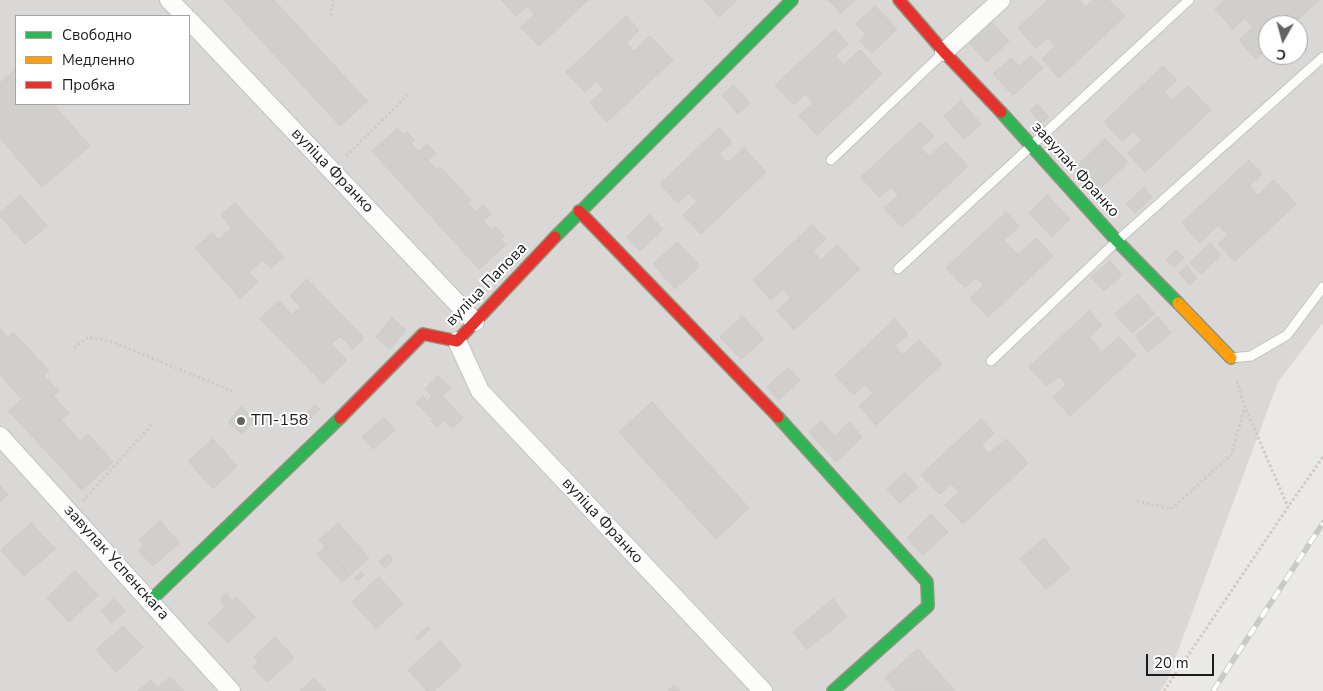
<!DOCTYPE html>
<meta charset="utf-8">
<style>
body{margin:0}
#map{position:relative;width:1323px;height:691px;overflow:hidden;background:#ebe9e5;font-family:"Nunito Sans",sans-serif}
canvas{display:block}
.legend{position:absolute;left:15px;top:15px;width:175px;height:90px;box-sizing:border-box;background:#fff;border:1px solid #a4a4a4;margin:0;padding:6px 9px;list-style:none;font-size:15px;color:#1c1c1c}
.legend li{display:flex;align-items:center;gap:10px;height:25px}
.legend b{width:25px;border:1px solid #a4a4a4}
.north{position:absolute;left:1258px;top:15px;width:50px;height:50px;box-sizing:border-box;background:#fff;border:1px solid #a4a4a4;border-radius:50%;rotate:187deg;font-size:14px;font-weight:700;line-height:20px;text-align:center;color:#1c1c1c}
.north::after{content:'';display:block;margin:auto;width:18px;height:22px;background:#646462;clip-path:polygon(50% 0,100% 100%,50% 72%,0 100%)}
.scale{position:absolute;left:1146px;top:654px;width:68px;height:22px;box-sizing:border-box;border:2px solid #1c1c1c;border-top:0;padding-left:6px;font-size:15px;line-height:18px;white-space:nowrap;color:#1c1c1c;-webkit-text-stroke:4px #fff;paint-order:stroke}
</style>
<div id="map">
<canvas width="1323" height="691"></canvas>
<ul class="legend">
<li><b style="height:6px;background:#30b455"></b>Свободно</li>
<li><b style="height:6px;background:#ff9f0a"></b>Медленно</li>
<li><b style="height:6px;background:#e5322d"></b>Пробка</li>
</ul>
<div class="north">С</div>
<div class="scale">20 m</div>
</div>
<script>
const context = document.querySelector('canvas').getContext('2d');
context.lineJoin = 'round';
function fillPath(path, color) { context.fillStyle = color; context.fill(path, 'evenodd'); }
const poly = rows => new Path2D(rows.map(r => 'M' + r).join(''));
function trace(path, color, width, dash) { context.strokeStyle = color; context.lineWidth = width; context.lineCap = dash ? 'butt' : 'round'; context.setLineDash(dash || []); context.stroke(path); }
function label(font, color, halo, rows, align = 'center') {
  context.font = font + ' "Nunito Sans",sans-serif'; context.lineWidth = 4; context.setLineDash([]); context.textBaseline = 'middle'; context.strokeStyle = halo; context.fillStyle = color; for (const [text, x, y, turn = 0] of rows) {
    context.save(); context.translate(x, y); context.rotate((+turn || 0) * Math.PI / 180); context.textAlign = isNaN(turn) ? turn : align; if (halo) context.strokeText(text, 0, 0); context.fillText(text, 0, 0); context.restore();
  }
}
fillPath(poly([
 [0,0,1323,0,1323,323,1278,382,1166,683,1160,691,0,691],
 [16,16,189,16,189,104,16,104],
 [1268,25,1298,25,1298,55,1268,55]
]), '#dad8d6');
const building = poly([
 [224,0,274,0,367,101,340,126,224,0],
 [501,0,588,0,539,46,521,27,535,14,527,6,516,16,501,0],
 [704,0,737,0,719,17,704,0],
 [828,0,855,0,841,13,828,0],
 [1048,0,1079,0,1086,7,1094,0,1109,0,1125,16,1059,78,1042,59,1055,46,1048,37,1036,48,1018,28,1048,0],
 [1225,0,1319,0,1292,25,1268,25,1268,48,1256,59,1239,40,1253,27,1245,18,1233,29,1215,9,1225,0],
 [875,6,897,29,872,53,860,41,866,34,856,24,875,6],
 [626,16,639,30,626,43,634,51,650,36,673,60,607,122,590,103,604,89,596,81,585,92,566,72,626,16],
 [990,21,1009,41,987,62,968,42,990,21],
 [835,30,848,44,835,56,844,65,860,50,882,74,817,135,799,116,813,103,805,94,794,105,775,85,835,30],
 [1031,56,1043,68,1013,95,993,74,1011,58,1019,67,1031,56],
 [1163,66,1177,80,1164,92,1172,101,1188,86,1211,110,1145,172,1128,153,1142,140,1134,131,1122,141,1104,122,1163,66],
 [16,69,16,104,53,104,90,146,42,187,0,138,0,83,16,69],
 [733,85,750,103,738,114,722,95,733,85],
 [961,101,981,124,964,139,944,116,961,101],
 [1037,104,1049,117,1041,123,1030,111,1037,104],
 [920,122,934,136,921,148,929,157,945,142,968,166,902,227,884,208,899,195,891,187,879,197,861,177,920,122],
 [719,128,732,142,719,154,728,163,744,148,766,172,701,234,683,215,697,202,689,193,678,203,660,184,719,128],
 [397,129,403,135,407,132,414,140,411,143,419,152,427,144,436,153,428,160,437,170,440,167,471,200,468,203,475,212,483,205,491,214,484,221,492,230,496,227,504,236,500,239,506,245,479,269,372,151,397,129],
 [1105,139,1128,162,1100,189,1077,166,1105,139],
 [1249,160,1262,174,1249,186,1258,195,1274,180,1296,204,1235,261,1218,244,1228,235,1218,225,1200,243,1182,223,1249,160],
 [1144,188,1152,197,1135,213,1126,204,1144,188],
 [20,195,47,226,25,244,0,216,0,213,20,195],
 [1047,195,1070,219,1052,237,1029,213,1047,195],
 [235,203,284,257,271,268,263,260,249,272,258,282,240,298,195,248,212,233,218,240,232,228,221,215,235,203],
 [1006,212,1019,226,1004,240,1018,255,1036,238,1053,256,988,317,970,298,984,285,976,277,965,287,946,268,1006,212],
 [649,215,663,229,640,251,627,237,649,215],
 [812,225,826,239,813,251,821,260,837,245,860,269,794,330,777,311,791,298,783,289,771,300,753,280,812,225],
 [677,242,700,266,675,289,653,264,677,242],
 [1210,243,1221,255,1201,274,1190,263,1210,243],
 [1176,250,1184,258,1174,267,1166,260,1176,250],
 [1110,261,1122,275,1104,291,1091,277,1110,261],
 [1187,266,1197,278,1190,285,1179,273,1187,266],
 [307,279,364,338,353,349,340,336,331,344,347,360,323,383,260,319,279,301,292,315,300,307,290,296,307,279],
 [1138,294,1155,314,1132,333,1115,314,1138,294],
 [1089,311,1102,325,1089,337,1102,352,1119,337,1136,355,1070,416,1053,397,1067,384,1059,376,1047,386,1029,367,1089,311],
 [742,316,764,339,741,359,720,337,742,316],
 [1158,317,1171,333,1148,352,1135,336,1158,317],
 [392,318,406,330,390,349,376,337,392,318],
 [895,319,908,334,895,346,903,355,919,340,942,364,876,425,859,406,873,393,865,384,854,395,835,375,895,319],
 [0,329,8,337,13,332,49,371,44,376,59,391,53,396,69,413,61,420,80,441,88,434,113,462,82,490,9,411,22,399,0,375,0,329],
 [788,368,800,380,779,400,767,387,788,368],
 [438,376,451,388,442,396,463,418,453,428,444,420,437,427,431,421,433,419,416,403,423,396,427,401,432,396,425,389,438,376],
 [652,402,749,508,716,539,619,432,652,402],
 [315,405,320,409,305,424,301,419,315,405],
 [241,407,255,419,242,434,228,422,241,407],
 [384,418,395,430,373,449,362,437,384,418],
 [981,419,994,433,981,445,989,454,1006,439,1028,463,963,524,945,505,959,492,951,483,940,494,921,475,981,419],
 [821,421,835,436,849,422,862,437,836,462,809,432,821,421],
 [213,439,237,466,213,489,188,461,213,439],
 [905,473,918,487,900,503,887,489,905,473],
 [0,486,8,495,0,502,0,486],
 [931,514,948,532,923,555,907,538,931,514],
 [160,521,179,543,153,566,138,550,144,545,139,540,160,521],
 [31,523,55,549,24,576,1,550,31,523],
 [338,523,369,558,350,575,319,540,338,523],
 [1044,538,1070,569,1046,589,1020,559,1044,538],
 [325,547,350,575,342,582,317,554,325,547],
 [388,554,393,560,385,568,379,562,388,554],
 [75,571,98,595,69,622,47,598,75,571],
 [361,572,364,575,357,581,354,578,361,572],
 [379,577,403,604,376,628,352,602,379,577],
 [226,594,233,601,236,597,255,617,228,643,208,623,226,606,220,600,226,594],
 [114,599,125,611,112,623,101,611,114,599],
 [833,599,847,617,807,649,793,632,833,599],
 [123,626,143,647,116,672,96,650,123,626],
 [428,627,430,629,418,641,415,638,428,627],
 [275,637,294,658,267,682,253,667,259,661,254,657,275,637],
 [440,641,462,666,434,691,427,691,408,670,440,641],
 [918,649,955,691,896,691,885,678,918,649],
 [170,677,184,691,138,691,151,680,157,688,170,677],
 [314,678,326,691,300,691,314,678],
 [674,685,680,691,668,691,674,685]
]);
fillPath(building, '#d1cfcc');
trace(building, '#cecbc6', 1);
const lane = poly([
 [831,160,942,54],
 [898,269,1189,0],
 [1231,358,1251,356,1287,335,1323,287],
 [991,361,1117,241,1323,57]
]);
const street = poly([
 [169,0,185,16],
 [189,20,475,322],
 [944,52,1001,0],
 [457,341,480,391,763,691],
 [0,436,231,691]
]);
const fast = poly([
 [1001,112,1117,241,1178,303],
 [555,237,792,0],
 [778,417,927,582,928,606,833,691],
 [150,601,340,418]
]);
const slow = poly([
 [1178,303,1231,358]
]);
const jam = poly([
 [899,0,944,52,1001,112],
 [579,211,778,417],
 [340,418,423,334,457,341,555,237]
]);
trace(lane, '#c3c2c1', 11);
trace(street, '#c3c2c1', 20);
trace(fast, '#92947c', 14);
trace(slow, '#92947c', 14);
trace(jam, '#92947c', 14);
trace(poly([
 [331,16,333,0],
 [346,156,408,95],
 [74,348,88,337,113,342,232,391],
 [1237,381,1245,407,1288,507],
 [83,501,152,424],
 [1137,501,1171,509,1231,455,1245,407],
 [1164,691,1288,507,1323,457]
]), '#d6c8c4', 3, [2.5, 2.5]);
trace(lane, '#fcfcfb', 9);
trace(street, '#fcfcfb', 18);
trace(fast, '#30b455', 11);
trace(slow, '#ff9f0a', 11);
trace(jam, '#e5322d', 11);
const rail = poly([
 [1213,691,1323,523]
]);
trace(rail, '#c9c9c8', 5.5);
trace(rail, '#fff', 4, [11]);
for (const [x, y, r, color] of [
 [241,421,5,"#646462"]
]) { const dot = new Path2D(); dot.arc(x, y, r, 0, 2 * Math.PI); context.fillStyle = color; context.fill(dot); trace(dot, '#fff', 2); }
label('16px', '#1c1c1c', '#fff', [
 ["завулак Франко",1075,170,48],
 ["вуліца Франко",332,171,46],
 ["вуліца Папова",487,285,-46],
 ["вуліца Франко",602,521,47],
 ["завулак Успенскага",116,563,48]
]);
label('16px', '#1c1c1c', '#fff', [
 ["ТП-158",251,421]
], 'left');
</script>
